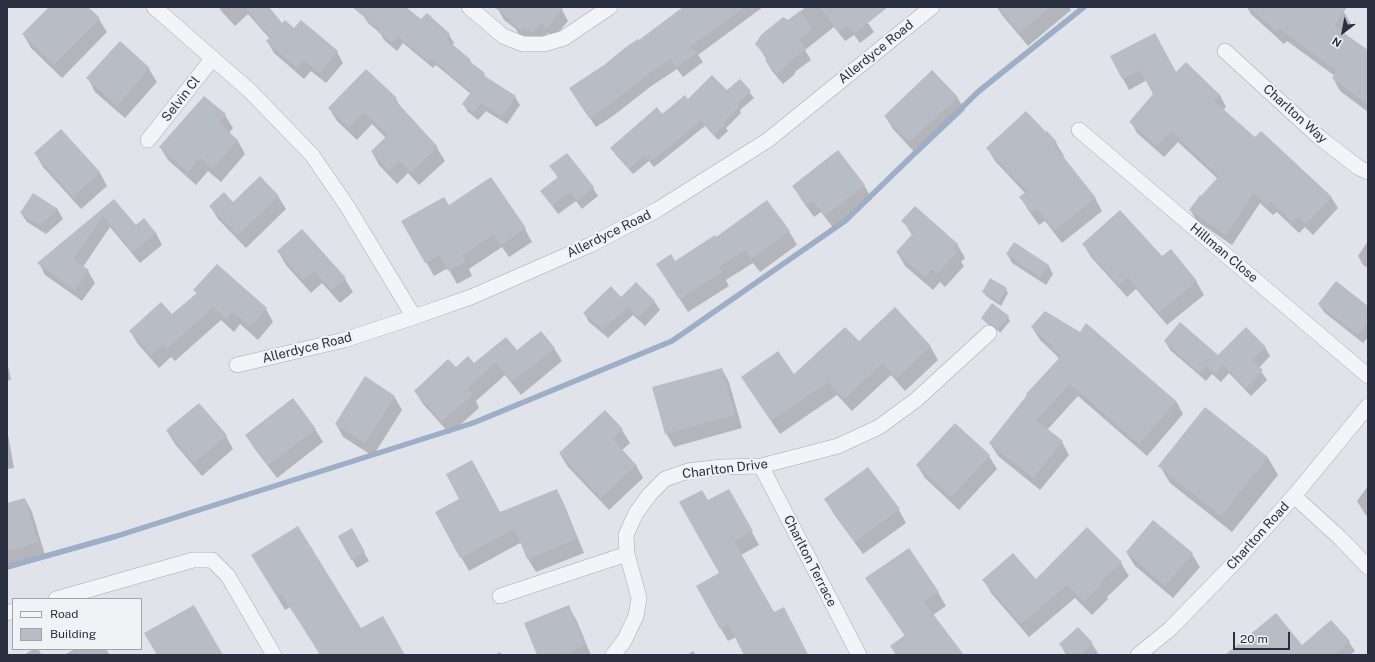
<!DOCTYPE html>
<style>
body{margin:0}
#map{position:relative;width:1375px;height:662px;overflow:hidden;background:#e0e3e9;font-family:"Public Sans",sans-serif}
canvas{display:block}
.frame{position:absolute;inset:0;border:8px solid #2a3040;pointer-events:none}
.legend{position:absolute;left:12px;top:598px;width:130px;height:52px;box-sizing:border-box;background:#f0f2f6;border:1px solid #a1a4ad;margin:0;padding:5px 7px;list-style:none;font-size:12px;color:#2a3040}
.legend li{display:flex;align-items:center;gap:8px;height:20px}
.legend b{width:20px;border:1px solid #a1a4ad}
.north{position:absolute;left:1323px;top:12px;width:40px;height:40px;-webkit-text-stroke:3px #f0f2f6;paint-order:stroke;rotate:212deg;font-size:11px;font-weight:700;line-height:16px;text-align:center;color:#2a3040}
.north::after{content:'';display:block;margin:auto;width:14px;height:18px;background:#2a3040;clip-path:polygon(50% 0,100% 100%,50% 72%,0 100%)}
.scale{position:absolute;left:1233px;top:632px;width:57px;height:18px;box-sizing:border-box;border:2px solid #2a3040;border-top:0;padding-left:5px;font-size:12px;line-height:14px;white-space:nowrap;color:#2a3040;-webkit-text-stroke:3px #f0f2f6;paint-order:stroke}
</style>
<div id="map">
<canvas width="1375" height="662"></canvas>
<div class="frame"></div>
<ul class="legend">
<li><b style="height:5px;background:#f3f4f7"></b>Road</li>
<li><b style="height:11px;background:#b8bcc5"></b>Building</li>
</ul>
<div class="north">N</div>
<div class="scale">20 m</div>
</div>
<script>
const context = document.querySelector('canvas').getContext('2d');
context.lineJoin = 'round';
function fillPath(path, color) { context.fillStyle = color; context.fill(path, 'evenodd'); }
const poly = rows => new Path2D(rows.map(r => 'M' + r).join(''));
function trace(path, color, width, dash) { context.strokeStyle = color; context.lineWidth = width; context.lineCap = dash ? 'butt' : 'round'; context.setLineDash(dash || []); context.stroke(path); }
function label(font, color, halo, rows, align = 'center') {
  context.font = font + ' "Public Sans",sans-serif'; context.lineWidth = 4; context.setLineDash([]); context.textBaseline = 'middle'; context.strokeStyle = halo; context.fillStyle = color; for (const [text, x, y, turn = 0] of rows) {
    context.save(); context.translate(x, y); context.rotate((+turn || 0) * Math.PI / 180); context.textAlign = isNaN(turn) ? turn : align; if (halo) context.strokeText(text, 0, 0); context.fillText(text, 0, 0); context.restore();
  }
}
fillPath(poly([
 [50,7,87,7,99,19,107,32,62,78,31,48,23,34],
 [219,7,268,7,282,24,337,52,343,63,326,83,311,71,304,79,274,53,267,41,270,39,248,14,235,26,222,12],
 [354,7,400,7,422,20,449,35,454,43,452,45,470,60,472,64,484,74,486,78,515,97,520,105,507,124,486,111,478,120,468,112,463,104,471,94,436,65,433,68,403,43,397,51,384,40,380,33,368,23,363,15],
 [497,7,558,7,562,10,568,21,554,38,548,33,539,44,529,42,518,33,516,29,504,20],
 [685,7,763,7,698,55,703,62,683,77,677,69,650,87,613,116,596,127,576,98,639,42],
 [806,7,857,7,874,32,860,43,854,35,845,41,834,27,805,50,811,60,796,71,794,75,783,84,772,71,766,61,767,60,756,44],
 [997,7,1069,7,1071,10,1028,46,1002,15],
 [1247,7,1337,7,1344,12,1351,24,1344,34,1368,51,1368,112,1340,91,1333,78,1335,76,1287,41,1284,44,1251,14],
 [120,43,149,69,157,82,125,118,95,92,88,78],
 [1111,57,1176,74,1186,64,1220,95,1226,107,1223,110,1255,139,1331,197,1338,208,1313,235,1305,227,1299,233,1277,212,1273,215,1260,203,1232,245,1197,221,1190,210,1218,179,1178,142,1164,157,1137,133,1131,122,1155,94,1147,80,1129,90],
 [740,80,754,98,740,110,741,113,726,128,728,131,718,140,705,126,664,159,654,167,649,161,633,174,615,154,612,148,662,115,688,100,727,92],
 [204,97,225,115,233,128,229,133,238,141,245,154,221,182,208,171,196,185,168,160,160,147],
 [957,97,965,110,917,155,893,129,885,116],
 [396,99,402,110,437,148,445,161,419,185,408,173,397,184,379,165,372,152,386,138,372,124,357,140,337,121,329,108],
 [61,130,100,173,107,186,81,209,43,167,35,153],
 [1047,133,1056,143,1064,156,1063,157,1095,198,1102,211,1062,243,1045,221,1039,225,1028,210,1021,197,1025,193,995,161,987,148],
 [551,166,593,188,598,196,582,209,576,201,558,214,542,192,558,178],
 [864,185,872,199,834,229,821,212,814,217,801,199,793,186],
 [33,194,58,210,63,219,46,234,27,222,21,213],
 [278,196,286,209,246,248,218,219,210,206],
 [114,200,136,226,156,233,162,245,140,263,110,227,83,267,88,271,95,283,82,301,45,275,39,263],
 [448,206,525,229,532,242,509,257,502,247,469,269,472,276,457,284,448,268,434,276,403,222],
 [903,221,957,244,965,258,961,262,964,266,945,287,940,282,933,290,905,266,897,252,912,235],
 [789,231,797,245,760,272,753,263,726,280,729,286,688,312,657,264,675,263,716,239],
 [1368,241,1368,268,1363,265,1358,256],
 [1083,244,1196,281,1204,295,1167,325,1136,289,1127,297,1091,257],
 [278,251,345,279,353,292,340,303,322,283,311,293,286,265],
 [1007,254,1048,265,1053,274,1046,285,1012,263],
 [1006,289,1008,293,1001,306,986,296,983,292],
 [195,290,266,309,273,322,258,340,240,324,234,332,221,320,175,361,171,357,159,368,138,344,130,331,172,316,197,294],
 [621,298,654,301,660,310,645,326,633,315,608,338,589,322,584,313],
 [1319,305,1368,307,1368,337,1363,343,1325,313],
 [1008,317,1010,321,1000,333,999,331,993,328,985,322,982,318],
 [1032,327,1176,401,1183,414,1147,456,1078,396,1047,430,1062,442,1069,455,1040,490,998,456,990,443,1059,359,1057,356,1040,340],
 [1165,341,1218,357,1265,347,1270,356,1259,368,1267,380,1251,396,1229,373,1221,382,1212,374,1206,381,1170,350],
 [859,342,930,346,938,360,905,391,891,375,852,411,837,395,780,434,750,390,794,375],
 [554,348,562,361,521,395,505,375,476,401,479,408,450,434,423,404,415,391,456,369,517,352],
 [7,361,11,380,7,381],
 [722,369,729,382,742,428,674,447,666,433],
 [394,396,402,410,373,456,343,437,336,424],
 [1206,408,1268,458,1278,475,1232,532,1170,483,1160,466],
 [7,429,14,468,7,469],
 [315,429,323,442,277,478,254,448,246,435],
 [622,430,630,443,622,450,636,465,643,478,609,510,568,467,560,454],
 [167,431,226,436,233,449,202,476,175,444],
 [989,456,997,469,959,510,925,478,917,465],
 [868,468,899,510,906,523,863,554,833,513,825,499],
 [1368,486,1368,517,1365,514,1357,501],
 [557,490,564,504,584,553,536,572,528,559,522,542,469,571,436,513,461,499,500,513],
 [729,490,759,545,741,555,774,613,791,621,808,655,745,655,736,637,728,641,697,587,720,574,708,501],
 [25,499,32,512,45,555,7,566,7,504],
 [1087,529,1121,563,1129,576,1107,597,1108,599,1092,615,1075,598,1029,637,991,593,984,580,1036,581],
 [351,530,369,561,357,568,339,537],
 [1127,553,1192,554,1200,567,1173,598,1135,566],
 [260,568,360,630,404,655,315,655,319,653,290,607,285,610],
 [866,579,938,592,946,606,933,615,963,655,896,655,891,646,905,636],
 [568,606,576,619,591,655,538,655],
 [1331,621,1349,642,1355,651,1350,655,1226,655,1302,647],
 [1078,628,1092,644,1098,653,1095,655,1067,655,1065,653,1060,644],
 [33,649,38,649,42,655,24,655],
 [75,649,106,649,110,655,64,655],
 [693,651,696,655,687,655],
 [500,652,502,655,495,655]
]), '#0003');
trace(poly([
 [7,567,117,536,473,423,672,341,845,221,979,91,1084,7]
]), '#9daec7', 5.5);
fillPath(poly([
 [49,7,88,7,100,18,54,65,22,34],
 [245,7,269,7,282,23,285,20,294,28,301,20,338,51,319,73,304,60,297,68,266,41,270,37],
 [352,7,406,7,421,19,427,13,450,34,446,39,470,59,469,61,485,73,483,75,516,96,502,116,481,103,473,113,462,104,471,92,431,58,428,61,398,36,392,43,378,32,380,30],
 [494,7,564,7,547,28,541,23,532,33,525,27,522,31,510,22,511,20],
 [683,7,745,7,687,49,698,52,676,67,670,59,644,77,608,106,589,118,569,88,604,65,626,47,638,39,639,40],
 [820,7,888,7,854,34,847,25,839,32],
 [998,7,1051,7,1019,33],
 [1249,7,1347,7,1334,26,1368,50,1368,105,1332,78,1337,71,1280,29,1277,32],
 [800,11,813,29,799,40,806,49,791,60,789,64,777,74,765,60,768,58,755,44,761,35,783,17,788,20],
 [1155,33,1176,72,1186,62,1220,95,1214,101,1255,137,1261,131,1332,197,1306,224,1298,216,1292,222,1270,201,1267,205,1254,193,1226,235,1189,210,1200,195,1201,196,1219,176,1171,131,1157,146,1129,122,1153,94,1140,70,1122,79,1110,56],
 [120,41,150,68,117,106,86,78],
 [366,69,397,98,395,100,438,147,411,172,400,161,389,171,371,151,388,135,364,112,349,128,328,108],
 [932,70,958,97,909,142,884,116],
 [712,75,727,90,740,79,751,91,737,104,739,107,723,122,725,125,714,135,701,120,661,154,650,161,645,155,629,169,610,148,657,107,662,114,685,95,688,99],
 [204,96,226,114,219,123,238,140,213,169,200,158,188,172,159,147],
 [1026,111,1046,132,1047,131,1057,142,1054,145,1096,198,1054,230,1037,208,1031,212,1019,197,1027,191,986,148],
 [61,129,100,172,73,197,34,153],
 [838,150,865,185,825,216,812,200,806,204,792,186],
 [567,153,594,187,577,201,570,192,552,206,540,191,558,177,549,166],
 [260,176,279,196,238,235,209,206,224,192,233,202],
 [491,177,526,228,501,245,494,235,462,255,466,262,448,271,440,255,425,263,401,221,444,197,449,205],
 [33,193,58,209,40,225,20,213],
 [114,199,136,225,144,218,156,233,133,252,103,216,73,259,89,270,75,290,37,263],
 [767,200,790,231,751,259,745,250,719,267,723,272,679,299,656,264,671,254,675,261,715,235,716,237],
 [915,206,958,244,953,249,957,252,937,274,932,269,925,277,896,252,914,232,901,221],
 [1120,210,1162,256,1171,249,1197,281,1159,313,1128,277,1119,285,1082,244],
 [302,229,346,278,332,290,314,271,303,280,277,251],
 [1014,242,1049,265,1040,277,1006,254],
 [217,264,267,308,250,327,232,311,226,319,213,307,167,349,163,344,151,355,129,331,161,302,172,314,197,293,193,290],
 [990,278,1007,288,999,302,982,292],
 [1336,281,1368,306,1368,322,1358,335,1318,304],
 [636,282,655,301,639,317,628,307,603,329,583,313,611,286,621,297],
 [992,303,1009,316,997,330,995,327,989,324,981,318],
 [895,307,931,346,897,378,883,363,844,399,828,382,771,421,741,377,778,351,794,374,845,327,859,341],
 [1045,311,1080,332,1086,323,1176,401,1139,444,1070,384,1036,420,1063,441,1033,478,989,443,1027,395,1026,394,1061,356,1053,349,1054,347,1031,327],
 [1180,322,1218,355,1246,327,1266,347,1252,360,1263,370,1246,388,1223,365,1216,374,1206,366,1200,373,1164,341],
 [541,331,555,348,512,382,496,362,466,390,473,394,442,421,414,391,448,359,456,367,468,356,474,363,506,337,517,350],
 [722,368,735,415,665,434,652,387],
 [365,376,395,396,365,443,335,424],
 [293,398,316,429,268,465,245,435],
 [199,403,227,435,194,463,166,430],
 [1205,407,1268,457,1221,516,1158,466],
 [605,410,623,429,613,439,636,465,601,498,559,453],
 [955,423,990,455,951,497,916,465],
 [472,460,500,512,557,489,577,539,527,559,515,529,460,558,435,512,459,499,446,474],
 [868,467,900,509,855,542,824,499],
 [729,489,753,531,734,541,774,612,784,607,808,655,744,655,728,624,720,629,696,586,719,573,679,502,702,490,708,500],
 [25,498,38,542,7,551,7,503],
 [1153,520,1193,553,1165,586,1126,552],
 [298,526,361,628,383,616,405,655,321,655,281,594,277,597,251,555],
 [1087,527,1122,562,1099,583,1101,585,1084,602,1067,585,1021,624,982,580,1013,553,1036,579],
 [352,528,365,552,351,560,338,536],
 [909,548,939,592,924,602,964,655,897,655,890,646,905,635,865,578],
 [194,605,223,655,157,655,144,633],
 [569,605,585,645,562,655,537,655,524,623],
 [1276,613,1302,645,1331,620,1350,641,1335,655,1225,655],
 [1078,627,1093,643,1080,655,1069,655,1059,644]
]), '#b8bcc5');
const minor = poly([
 [154,7,250,91,312,155,347,206,414,317],
 [469,7,503,36,523,44,544,44,564,38,610,7],
 [1225,51,1319,137,1359,168,1368,172],
 [1079,130,1368,376],
 [148,140,213,58],
 [237,365,344,340,414,317,471,297,590,245,657,210,768,140,932,7],
 [761,466,859,655],
 [1294,496,1340,538,1368,567],
 [500,596,627,554,626,535,636,513,650,494,665,479,688,471,722,467,761,466,838,446,879,427,916,400,989,333],
 [56,599,193,560,212,560,228,576,274,655],
 [7,613,13,611],
 [613,655,624,641,636,616,639,598,627,554],
 [1138,655,1170,629,1236,561,1294,496,1368,406]
]);
trace(minor, '#a6aab3', 16);
trace(minor, '#f3f4f7', 15);
label('13px', '#2a3040', '#f0f2f6', [
 ["Allerdyce Road",876,52,-39],
 ["Selvin Cl",181,99,-52],
 ["Charlton Way",1295,114,42],
 ["Allerdyce Road",609,234,-26],
 ["Hillman Close",1224,253,40],
 ["Allerdyce Road",307,348,-14],
 ["Charlton Drive",725,469,-7],
 ["Charlton Road",1258,536,-48],
 ["Charlton Terrace",810,561,63]
]);
</script>
